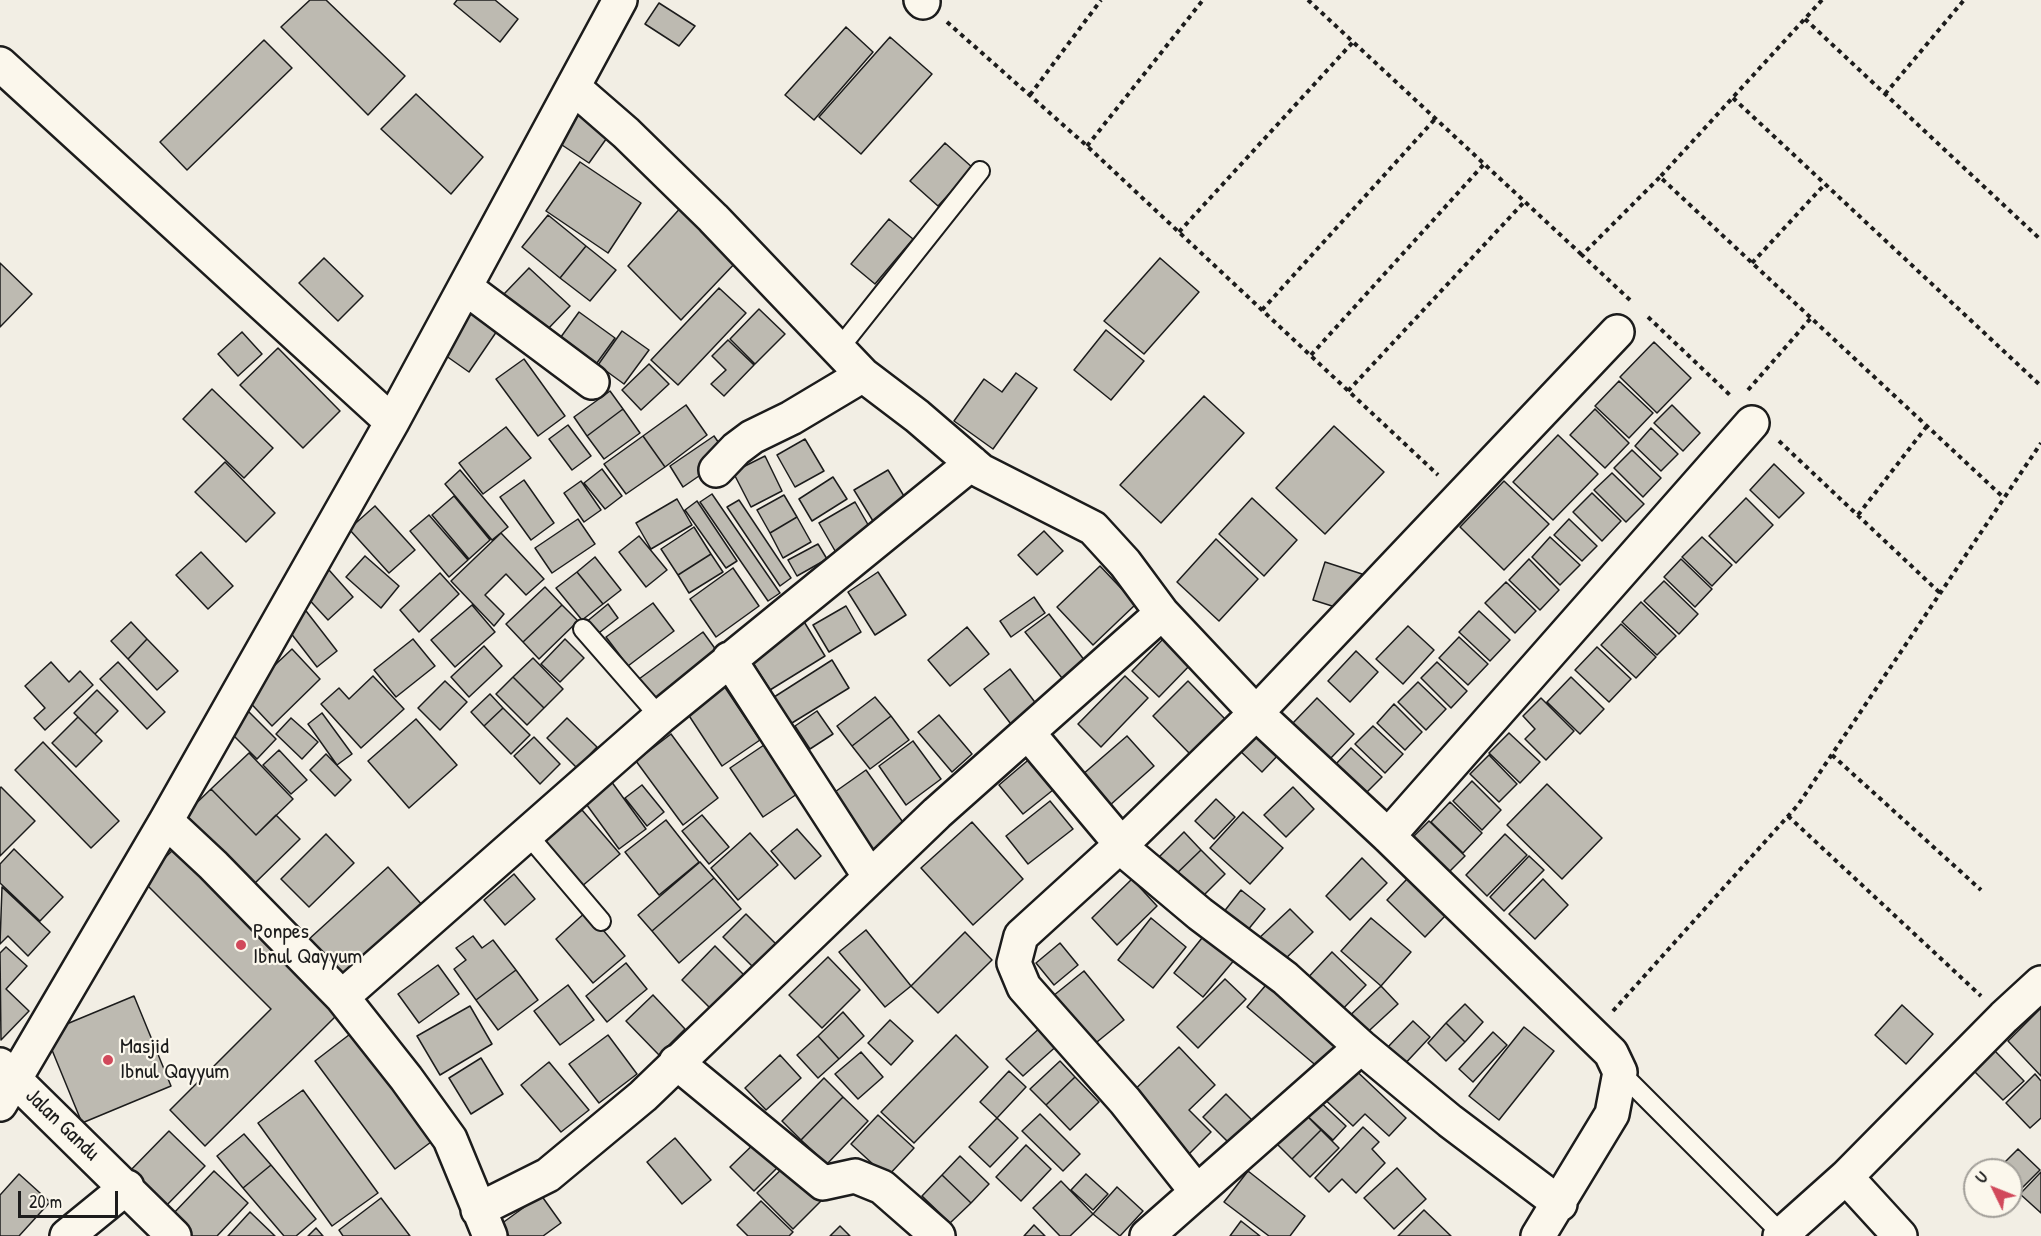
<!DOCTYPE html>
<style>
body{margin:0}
#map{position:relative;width:2041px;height:1236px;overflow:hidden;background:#f2eee4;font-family:"Patrick Hand",sans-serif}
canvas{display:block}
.north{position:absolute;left:1963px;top:1158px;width:60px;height:60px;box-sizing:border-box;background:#fbf7ec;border:2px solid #a29f99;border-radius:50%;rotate:313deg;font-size:16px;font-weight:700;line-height:24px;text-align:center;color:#1c1c1c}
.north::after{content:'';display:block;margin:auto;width:21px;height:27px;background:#d1495b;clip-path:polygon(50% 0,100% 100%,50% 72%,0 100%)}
.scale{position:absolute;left:18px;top:1191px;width:100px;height:27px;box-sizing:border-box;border:3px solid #1c1c1c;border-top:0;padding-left:8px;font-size:18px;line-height:21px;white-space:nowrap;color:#1c1c1c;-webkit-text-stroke:4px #fbf7ec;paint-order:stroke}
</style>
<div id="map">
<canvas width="2041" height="1236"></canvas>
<div class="north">U</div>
<div class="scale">20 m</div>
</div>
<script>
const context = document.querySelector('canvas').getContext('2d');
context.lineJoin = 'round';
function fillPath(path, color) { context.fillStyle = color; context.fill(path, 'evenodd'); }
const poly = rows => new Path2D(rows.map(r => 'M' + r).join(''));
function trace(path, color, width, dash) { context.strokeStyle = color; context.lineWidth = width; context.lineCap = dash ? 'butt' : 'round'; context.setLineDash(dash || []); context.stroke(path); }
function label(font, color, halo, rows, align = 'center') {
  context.font = font + ' "Patrick Hand",sans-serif'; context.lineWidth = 4.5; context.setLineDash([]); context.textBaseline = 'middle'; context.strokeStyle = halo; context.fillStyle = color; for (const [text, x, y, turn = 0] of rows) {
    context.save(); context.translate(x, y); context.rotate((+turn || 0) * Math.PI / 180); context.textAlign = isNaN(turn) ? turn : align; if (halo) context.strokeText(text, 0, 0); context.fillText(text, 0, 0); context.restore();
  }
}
const building = poly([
 [310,0,326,0,405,76,368,115,281,27,310,0],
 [457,0,495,0,518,19,500,42,454,4,457,0],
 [659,3,695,26,679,46,645,24,659,3],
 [846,27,873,52,814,120,785,95,846,27],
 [890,37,932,74,861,154,819,117,890,37],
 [264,40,292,68,187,170,160,142,264,40],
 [416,94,483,157,451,194,381,129,416,94],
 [579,114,609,135,589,163,559,143,579,114],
 [945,143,973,168,938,206,910,181,945,143],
 [580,162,641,203,608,253,546,211,580,162],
 [684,204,738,260,681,320,628,266,684,204],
 [548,215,586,246,560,278,522,247,548,215],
 [889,219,913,239,875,284,851,264,889,219],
 [586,246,616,270,590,301,560,278,586,246],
 [324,258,363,296,338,321,299,283,324,258],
 [1160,258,1199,292,1144,354,1104,321,1160,258],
 [0,263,32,294,0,327,0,263],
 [529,268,570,306,545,332,504,294,529,268],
 [719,288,746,313,678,385,651,360,719,288],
 [759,309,785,334,755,364,730,339,759,309],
 [472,310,499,328,469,372,442,353,472,310],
 [579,312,615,338,594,367,558,341,579,312],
 [1106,330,1144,361,1111,400,1074,370,1106,330],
 [622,331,649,350,624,384,598,365,622,331],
 [242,332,262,354,238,376,218,354,242,332],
 [728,340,754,365,724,396,711,384,726,370,712,356,728,340],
 [1654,342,1691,378,1657,413,1620,377,1654,342],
 [278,348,340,411,303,448,240,385,278,348],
 [524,359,565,416,538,436,496,379,524,359],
 [649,364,669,384,641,410,622,390,649,364],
 [1016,373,1037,388,993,449,954,421,984,379,1002,392,1016,373],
 [1619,381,1653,413,1629,438,1595,406,1619,381],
 [212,389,273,448,244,478,183,419,212,389],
 [610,391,623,409,587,436,574,417,610,391],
 [1204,396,1244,433,1161,523,1120,485,1204,396],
 [686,405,707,435,665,467,643,436,686,405],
 [1672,405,1700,433,1683,451,1654,423,1672,405],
 [623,409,640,433,604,459,587,436,623,409],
 [1595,409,1629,443,1605,468,1570,435,1595,409],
 [568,425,591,456,572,470,549,439,568,425],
 [1334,426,1384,472,1325,534,1276,488,1334,426],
 [506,427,531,458,483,494,459,463,506,427],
 [1651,428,1678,454,1661,471,1635,446,1651,428],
 [1558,435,1598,474,1553,520,1513,482,1558,435],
 [643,436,665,467,626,494,604,464,643,436],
 [714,436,728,456,683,487,670,466,714,436],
 [805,439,824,471,795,487,777,455,805,439],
 [1632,450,1661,478,1643,497,1614,468,1632,450],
 [765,456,782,491,751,507,733,472,765,456],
 [225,462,275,513,246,542,195,492,225,462],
 [1774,464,1804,493,1779,518,1750,490,1774,464],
 [602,469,622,496,605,509,584,483,602,469],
 [460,470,508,527,492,540,445,484,460,470],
 [888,470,907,501,873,521,854,490,888,470],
 [1612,473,1644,504,1626,522,1594,490,1612,473],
 [833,477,847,499,812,521,799,499,833,477],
 [524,480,554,523,531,540,500,497,524,480],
 [581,481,601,510,584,522,564,493,581,481],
 [1504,481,1549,524,1504,570,1460,527,1504,481],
 [1592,493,1621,521,1602,541,1573,512,1592,493],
 [712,494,780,593,768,601,700,502,712,494],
 [784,495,797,517,770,533,757,510,784,495],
 [454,496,490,540,469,559,432,515,454,496],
 [1252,498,1297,540,1264,576,1219,534,1252,498],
 [1746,498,1773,525,1736,563,1709,536,1746,498],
 [677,499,692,525,651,549,636,523,677,499],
 [739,500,791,578,780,586,727,507,739,500],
 [697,501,737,561,726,568,685,510,697,501],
 [855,502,874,535,838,556,819,523,855,502],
 [375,506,415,550,389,573,349,529,375,506],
 [429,515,468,560,449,577,410,531,429,515],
 [797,517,811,542,783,558,770,533,797,517],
 [578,519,595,544,552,573,535,548,578,519],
 [1569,519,1597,546,1582,561,1554,535,1569,519],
 [694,527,711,554,678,575,661,549,694,527],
 [1044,531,1063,551,1037,575,1018,555,1044,531],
 [501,533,544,579,526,595,506,574,485,595,504,614,494,626,451,581,501,533],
 [639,536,667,570,646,587,619,552,639,536],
 [1550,537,1580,565,1560,585,1532,557,1550,537],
 [1702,537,1732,565,1712,586,1682,557,1702,537],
 [1216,539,1258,579,1219,621,1177,582,1216,539],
 [818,544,827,559,797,576,788,560,818,544],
 [201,552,233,586,208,609,176,575,201,552],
 [711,554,723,572,689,593,678,575,711,554],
 [365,556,399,586,381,608,346,577,365,556],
 [595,557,621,590,603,604,577,572,595,557],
 [1529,559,1559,590,1540,610,1509,580,1529,559],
 [1681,559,1712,589,1695,607,1664,577,1681,559],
 [1325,562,1362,574,1351,612,1313,600,1325,562],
 [1100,566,1136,604,1093,645,1057,607,1100,566],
 [733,568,759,606,716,637,690,599,733,568],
 [329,570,353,597,328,620,303,593,329,570],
 [577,572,603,604,582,620,556,588,577,572],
 [878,572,906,615,875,635,848,592,878,572],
 [440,573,459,594,419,632,400,610,440,573],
 [1664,581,1698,614,1679,634,1644,601,1664,581],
 [1506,582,1536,611,1515,633,1485,603,1506,582],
 [545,587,562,605,523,642,506,624,545,587],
 [1034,597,1045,613,1011,637,1000,621,1034,597],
 [1641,602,1676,636,1657,655,1622,622,1641,602],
 [653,603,674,631,628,666,606,637,653,603],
 [608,604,618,618,595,636,585,623,608,604],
 [472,605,495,632,455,667,431,640,472,605],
 [562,605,578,621,539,659,523,642,562,605],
 [846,606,861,632,829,652,813,625,846,606],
 [303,607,337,651,317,667,283,623,303,607],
 [1479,611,1510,640,1490,661,1459,632,1479,611],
 [1049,614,1085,661,1062,678,1025,632,1049,614],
 [803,620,825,656,770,690,748,655,803,620],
 [131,622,147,639,128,659,111,641,131,622],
 [1621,624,1656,657,1636,678,1601,645,1621,624],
 [1408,626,1434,650,1403,684,1376,659,1408,626],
 [967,627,989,654,950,686,928,660,967,627],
 [703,632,719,654,656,701,639,679,703,632],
 [1167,635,1194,661,1159,697,1132,671,1167,635],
 [1459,637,1488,664,1468,685,1439,658,1459,637],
 [147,639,178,671,157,690,128,659,147,639],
 [413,639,435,666,396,697,374,670,413,639],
 [565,639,584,658,560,682,541,664,565,639],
 [484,646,502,666,469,697,451,677,484,646],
 [1597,647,1631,679,1609,702,1575,670,1597,647],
 [292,649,320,679,272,726,243,695,292,649],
 [1356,651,1378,672,1350,702,1328,681,1356,651],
 [533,658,563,689,544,708,513,677,533,658],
 [832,660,849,688,787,726,771,699,832,660],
 [51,662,69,682,80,671,93,685,45,730,34,718,45,708,25,686,51,662],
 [118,662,165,712,147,729,100,679,118,662],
 [1437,662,1467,691,1451,708,1421,678,1437,662],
 [1010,669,1040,709,1014,728,984,689,1010,669],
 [373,676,404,709,361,748,321,704,339,688,349,699,373,676],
 [1125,676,1148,698,1101,747,1078,724,1125,676],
 [513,677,544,708,527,725,496,694,513,677],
 [1571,677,1604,709,1580,734,1547,702,1571,677],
 [445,681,467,702,440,730,418,708,445,681],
 [1188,681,1226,720,1191,755,1153,716,1188,681],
 [1418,682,1446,709,1426,730,1398,702,1418,682],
 [722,683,760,740,722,766,684,708,722,683],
 [97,690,118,711,95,734,74,713,97,690],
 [490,694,503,708,484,726,471,712,490,694],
 [875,697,891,716,852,746,837,726,875,697],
 [1317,698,1354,734,1329,760,1292,724,1317,698],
 [1541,698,1574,731,1546,760,1525,739,1535,729,1523,716,1541,698],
 [1394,704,1422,732,1405,750,1377,723,1394,704],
 [503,708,530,735,511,754,484,726,503,708],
 [247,710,276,739,257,759,227,729,247,710],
 [817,711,833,734,810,749,795,726,817,711],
 [322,713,352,754,337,765,308,724,322,713],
 [939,715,972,754,952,772,918,732,939,715],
 [891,716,909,740,870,769,852,746,891,716],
 [78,717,102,741,76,767,52,743,78,717],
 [291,718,318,742,302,759,276,734,291,718],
 [567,718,597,747,577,768,547,738,567,718],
 [416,719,457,765,409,808,368,761,416,719],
 [1255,724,1283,750,1262,772,1234,745,1255,724],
 [1373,726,1403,754,1385,773,1355,744,1373,726],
 [1509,733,1540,762,1520,783,1489,753,1509,733],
 [671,734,718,798,683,825,636,761,671,734],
 [1127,736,1154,766,1109,806,1082,775,1127,736],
 [534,737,560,764,540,784,514,756,534,737],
 [913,741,941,779,906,805,879,766,913,741],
 [43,742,119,821,91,848,15,770,43,742],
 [764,745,797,794,763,817,730,768,764,745],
 [1351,748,1382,777,1364,795,1334,766,1351,748],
 [279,750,307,780,291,794,263,765,279,750],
 [249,753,293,799,256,835,211,789,249,753],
 [326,754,351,780,335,796,310,770,326,754],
 [1489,755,1517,784,1499,802,1470,774,1489,755],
 [1033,756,1058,786,1023,814,999,785,1033,756],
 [866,770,907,828,872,853,832,794,866,770],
 [611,781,646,829,619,849,584,801,611,781],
 [1472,781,1501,810,1482,830,1453,801,1472,781],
 [1547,784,1602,838,1562,879,1507,825,1547,784],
 [642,785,664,812,647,826,625,798,642,785],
 [1,787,35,821,0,856,0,788,1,787],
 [1293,787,1314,809,1286,837,1264,815,1293,787],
 [211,789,256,835,276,815,300,839,253,885,185,814,211,789],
 [1216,799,1235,817,1214,839,1195,821,1216,799],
 [1050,801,1073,829,1028,864,1006,836,1050,801],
 [1450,802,1482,833,1463,853,1431,822,1450,802],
 [582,810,620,854,581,887,543,842,582,810],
 [1243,812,1283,848,1250,884,1210,848,1243,812],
 [702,815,729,847,709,864,682,831,702,815],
 [666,820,699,862,659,895,625,852,666,820],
 [1429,821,1465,856,1443,878,1407,843,1429,821],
 [972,822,1023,879,973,925,921,868,972,822],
 [797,829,821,856,795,879,771,851,797,829],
 [1184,832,1201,850,1173,877,1156,860,1184,832],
 [750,833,778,865,738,900,711,868,750,833],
 [326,834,354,863,309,907,281,879,326,834],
 [1505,834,1527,855,1487,896,1466,875,1505,834],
 [177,846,341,1011,205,1146,170,1110,271,1009,142,880,177,846],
 [14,849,63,897,40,921,0,883,0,864,14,849],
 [1201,850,1225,874,1197,902,1173,877,1201,850],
 [1529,856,1544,870,1504,911,1490,897,1529,856],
 [1362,858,1387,883,1350,920,1326,896,1362,858],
 [700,862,714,878,652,931,638,915,700,862],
 [388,867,423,906,343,979,308,940,388,867],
 [514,874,535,899,505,925,484,900,514,874],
 [714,878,741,909,679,963,652,931,714,878],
 [1132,879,1157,906,1117,945,1092,918,1132,879],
 [1407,879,1445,916,1425,937,1387,900,1407,879],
 [1543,879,1568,905,1535,939,1509,914,1543,879],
 [2,887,50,932,28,956,8,936,0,944,2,887],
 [1241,890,1265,909,1242,937,1219,918,1241,890],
 [1290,909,1313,932,1281,963,1257,940,1290,909],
 [587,911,625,956,593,983,556,939,587,911],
 [746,914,781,949,758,972,723,937,746,914],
 [1151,918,1186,947,1153,988,1118,960,1151,918],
 [1371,918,1411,952,1381,986,1341,951,1371,918],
 [866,930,911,986,885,1007,839,952,866,930],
 [965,932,992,960,938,1013,911,986,965,932],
 [1206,933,1236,958,1203,997,1174,973,1206,933],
 [473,936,482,948,493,940,516,970,476,1000,454,969,466,960,456,948,473,936],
 [1060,943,1078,965,1054,985,1036,963,1060,943],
 [715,946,748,979,714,1012,682,980,715,946],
 [6,947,27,966,6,989,29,1011,1,1040,0,953,6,947],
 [1332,952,1366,985,1334,1018,1301,985,1332,952],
 [828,957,860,990,822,1028,789,995,828,957],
 [626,963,647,989,607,1022,586,996,626,963],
 [438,965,459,994,419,1023,398,994,438,965],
 [516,970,538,1000,498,1030,476,1000,516,970],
 [1084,971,1124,1020,1092,1046,1053,996,1084,971],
 [1272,978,1351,1045,1326,1074,1247,1007,1272,978],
 [1225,979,1246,999,1198,1048,1177,1027,1225,979],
 [568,985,594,1020,560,1045,534,1011,568,985],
 [1381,986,1398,1004,1359,1040,1342,1023,1381,986],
 [653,995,685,1029,659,1055,626,1021,653,995],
 [134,996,171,1086,82,1123,45,1033,134,996],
 [1465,1004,1483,1022,1465,1042,1446,1023,1465,1004],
 [1902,1005,1933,1034,1906,1064,1875,1035,1902,1005],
 [470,1006,492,1044,440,1075,417,1036,470,1006],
 [2041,1008,2041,1076,2008,1041,2041,1008],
 [843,1012,864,1036,839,1059,818,1036,843,1012],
 [890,1020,913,1041,891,1065,868,1043,890,1020],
 [1413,1021,1430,1037,1401,1068,1384,1051,1413,1021],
 [1446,1023,1465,1042,1446,1061,1428,1043,1446,1023],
 [1043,1025,1060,1043,1023,1076,1006,1059,1043,1025],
 [1524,1027,1554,1051,1499,1120,1469,1096,1524,1027],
 [358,1028,439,1136,395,1169,315,1061,358,1028],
 [1493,1032,1507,1045,1473,1082,1459,1069,1493,1032],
 [608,1035,637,1074,599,1103,569,1064,608,1035],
 [956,1035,988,1067,914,1143,881,1112,956,1035],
 [818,1036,839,1059,818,1078,797,1055,818,1036],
 [1179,1047,1215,1085,1189,1110,1211,1132,1183,1160,1125,1099,1179,1047],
 [1994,1050,2024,1081,2003,1100,1973,1070,1994,1050],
 [861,1052,883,1077,858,1099,835,1074,861,1052],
 [780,1055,801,1078,766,1110,745,1088,780,1055],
 [481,1058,503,1094,471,1114,449,1078,481,1058],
 [1060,1061,1075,1077,1046,1105,1030,1089,1060,1061],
 [549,1062,589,1110,561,1132,521,1085,549,1062],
 [1347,1062,1406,1118,1389,1136,1365,1114,1353,1126,1318,1093,1347,1062],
 [1009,1071,1026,1087,997,1118,980,1102,1009,1071],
 [2035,1074,2041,1081,2041,1118,2030,1128,2006,1103,2035,1074],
 [1075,1077,1099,1102,1070,1130,1046,1105,1075,1077],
 [824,1078,843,1097,801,1140,782,1121,824,1078],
 [303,1090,378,1193,332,1226,258,1123,303,1090],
 [1226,1094,1254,1122,1231,1145,1203,1117,1226,1094],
 [843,1097,868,1121,827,1164,801,1140,843,1097],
 [1315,1097,1346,1126,1333,1140,1302,1111,1315,1097],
 [1302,1111,1321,1130,1292,1159,1273,1140,1302,1111],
 [1040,1114,1080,1154,1063,1171,1022,1131,1040,1114],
 [878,1115,914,1148,887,1177,851,1144,878,1115],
 [997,1118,1018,1138,990,1167,969,1147,997,1118],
 [1363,1127,1379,1142,1372,1149,1385,1163,1356,1193,1342,1179,1329,1192,1315,1178,1363,1127],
 [1321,1130,1339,1148,1310,1177,1292,1159,1321,1130],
 [169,1131,205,1166,161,1211,125,1176,169,1131],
 [244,1134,271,1165,243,1188,217,1156,244,1134],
 [763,1135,787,1158,754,1191,730,1167,763,1135],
 [675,1138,711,1180,682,1204,647,1162,675,1138],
 [1026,1145,1051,1169,1021,1201,996,1177,1026,1145],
 [2018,1149,2040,1170,2020,1190,2011,1182,2011,1170,1998,1169,2018,1149],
 [960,1156,989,1184,971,1203,942,1175,960,1156],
 [790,1161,825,1197,793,1229,757,1193,790,1161],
 [271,1165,316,1219,296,1236,284,1236,243,1188,271,1165],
 [1397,1168,1426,1199,1394,1229,1364,1198,1397,1168],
 [214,1171,248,1203,217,1236,191,1236,171,1216,214,1171],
 [1248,1171,1305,1216,1290,1236,1269,1236,1224,1202,1248,1171],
 [2041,1172,2041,1213,2020,1194,2041,1172],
 [19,1174,50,1202,19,1236,0,1236,0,1195,19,1174],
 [1086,1174,1108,1194,1093,1210,1071,1190,1086,1174],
 [942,1175,971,1203,950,1223,922,1196,942,1175],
 [1061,1181,1093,1214,1070,1236,1060,1236,1033,1208,1061,1181],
 [1117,1187,1143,1211,1120,1236,1093,1214,1117,1187],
 [541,1195,561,1223,543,1236,509,1236,501,1224,541,1195],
 [381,1198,410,1236,343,1236,339,1230,381,1198],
 [761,1201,793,1232,789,1236,748,1236,737,1225,761,1201],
 [1424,1210,1451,1236,1398,1236,1424,1210],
 [250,1212,275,1236,228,1236,250,1212],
 [1241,1221,1260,1236,1230,1236,1241,1221],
 [1034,1225,1045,1236,1024,1236,1034,1225],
 [840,1226,850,1236,830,1236,840,1226],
 [316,1228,323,1236,308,1236,316,1228]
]);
fillPath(building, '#bdbab1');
trace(building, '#1c1c1c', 1.5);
const service = poly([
 [838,350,980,171],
 [583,629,660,717],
 [528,835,601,921],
 [1620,1072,1782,1234]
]);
const minor = poly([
 [921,0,923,2],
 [0,64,392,422],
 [573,87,626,133,713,218,863,375,917,416,981,471,1093,528,1125,563,1162,613,1256,713,1388,836,1611,1053,1620,1072,1612,1114,1538,1236],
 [466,288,592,382],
 [716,470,736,449,752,437,791,418,863,375],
 [729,659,870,877],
 [1028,733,1131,856,1200,914,1285,978,1361,1047,1450,1121,1560,1204],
 [166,821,213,865,342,997,406,1078,450,1139,490,1236],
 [1388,836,1752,423],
 [342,997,660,717,972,463],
 [676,1062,823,1183,855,1176,882,1187,938,1236],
 [0,1065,174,1236],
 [0,1104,166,821,392,422,620,0],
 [1846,1177,1900,1236],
 [1197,1192,1125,1101,1024,987,1014,963,1021,936,1122,844,1256,713,1617,332],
 [478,1210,548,1175,643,1096,937,813,1162,613],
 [67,1236,127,1187],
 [1147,1236,1361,1047],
 [1780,1236,1846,1177,2004,1017,2041,983]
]);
trace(service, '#1c1c1c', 22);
trace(minor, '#1c1c1c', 38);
trace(poly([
 [1308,0,1582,255],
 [1822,0,1660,177,2004,498],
 [1805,19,2041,240],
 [947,22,1087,146,1438,475],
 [1885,94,1964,0],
 [1030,95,1101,0],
 [1733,98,2041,386],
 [1087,146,1203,0],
 [1179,232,1353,42],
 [1752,263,1825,184],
 [1630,300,1582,255,1660,177],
 [1262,310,1436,118],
 [1648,317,1732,397],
 [1311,355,1485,163],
 [1748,390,1811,318],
 [1348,391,1525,201],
 [1779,441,1940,593],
 [1858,515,1927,426],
 [1832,755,1981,890],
 [1788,816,1981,996],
 [1613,1011,1798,805,2041,443]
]), '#1c1c1c', 4, [4.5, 4.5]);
trace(service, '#fbf7ec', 18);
trace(minor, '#fbf7ec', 33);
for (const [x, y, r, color] of [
 [241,945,6,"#d1495b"],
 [108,1060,6,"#d1495b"]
]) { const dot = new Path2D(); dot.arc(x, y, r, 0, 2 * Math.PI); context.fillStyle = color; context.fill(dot); trace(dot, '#fbf7ec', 2); }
label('22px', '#1c1c1c', '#fbf7ec', [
 ["Ponpes",253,932],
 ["Ibnul Qayyum",253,957],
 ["Masjid",120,1047],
 ["Ibnul Qayyum",120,1072]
], 'left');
label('22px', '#1c1c1c', '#fbf7ec', [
 ["Jalan Gandu",62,1125,44]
]);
</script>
